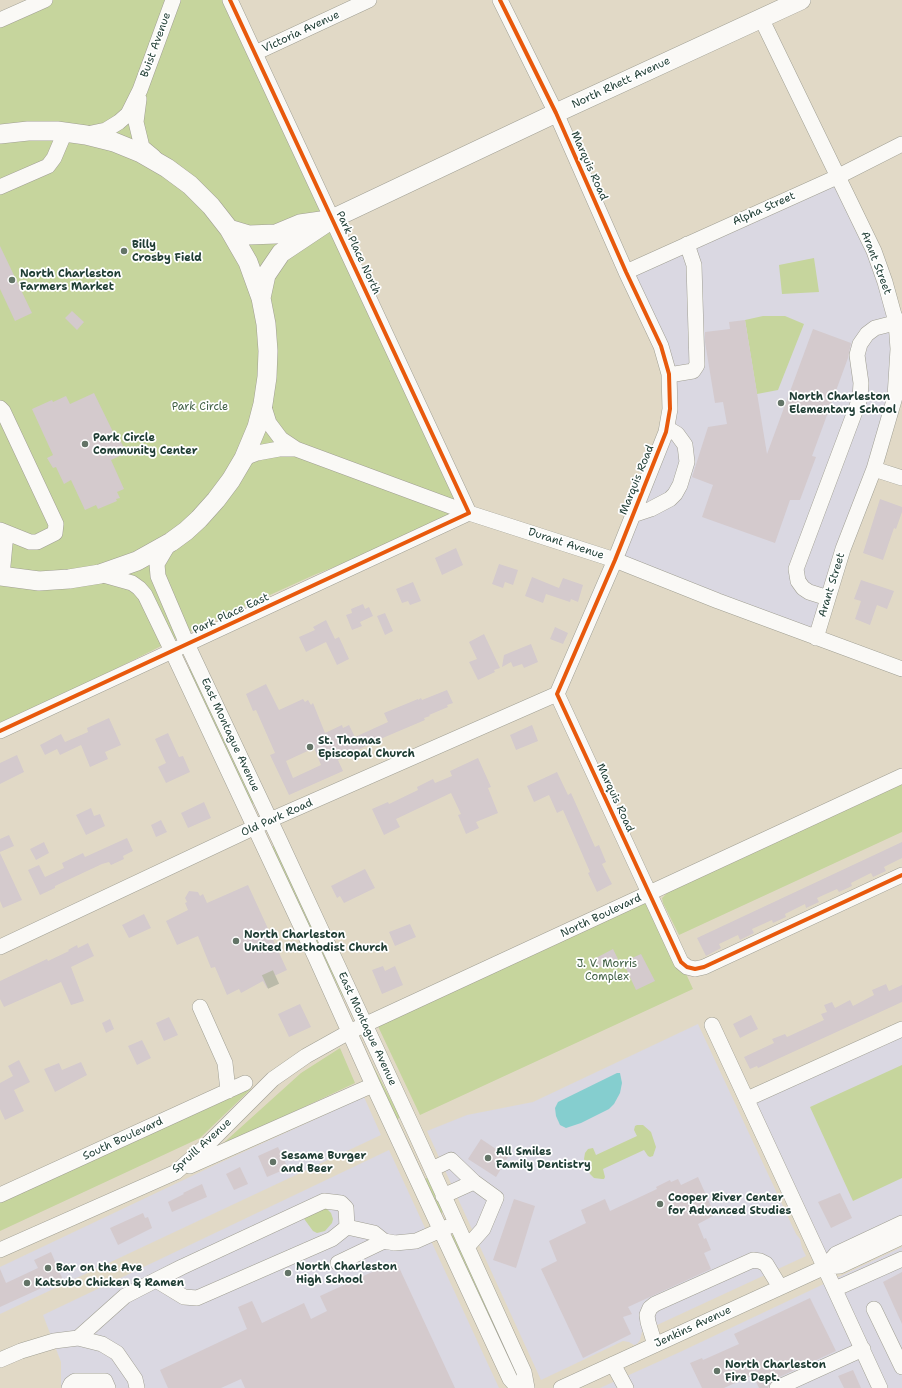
<!DOCTYPE html>
<style>
body{margin:0}
canvas{display:block;background:#e1d9c6}
</style>
<canvas width="902" height="1388"></canvas>
<script>
const context = document.querySelector('canvas').getContext('2d');
context.lineJoin = 'round';
function fillPath(path, color) { context.fillStyle = color; context.fill(path, 'evenodd'); }
const poly = rows => new Path2D(rows.map(r => 'M' + r).join(''));
function trace(path, color, width, dash) { context.strokeStyle = color; context.lineWidth = width; context.lineCap = dash ? 'butt' : 'round'; context.setLineDash(dash || []); context.stroke(path); }
function label(font, color, halo, rows, align = 'center') {
  context.font = font + ' "Shantell Sans",sans-serif'; context.lineWidth = 3.5; context.setLineDash([]); context.textBaseline = 'middle'; context.strokeStyle = halo; context.fillStyle = color; for (const [text, x, y, turn = 0] of rows) {
    context.save(); context.translate(x, y); context.rotate((+turn || 0) * Math.PI / 180); context.textAlign = isNaN(turn) ? turn : align; if (halo) context.strokeText(text, 0, 0); context.fillText(text, 0, 0); context.restore();
  }
}
fillPath(poly([
 [837,177,896,322,895,397,816,638,615,560,666,432,669,374,626,272],
 [698,1024,796,1234,800,1239,802,1248,806,1256,642,1332,640,1340,637,1344,634,1345,629,1342,623,1341,541,1380,427,1131,467,1115,533,1102],
 [902,1029,902,1223,825,1267,747,1099],
 [364,1097,381,1135,0,1314,0,1267,215,1165],
 [389,1150,499,1388,61,1388,61,1362,43,1315],
 [902,1247,902,1388,600,1388,680,1352]
]), '#dad8e2');
fillPath(poly([
 [44,0,230,0,469,513,314,575,197,628,0,727,0,20],
 [814,258,819,292,782,294,779,265],
 [763,316,785,316,804,324,778,390,757,394,745,320],
 [188,669,193,669,255,801,254,803,252,804],
 [902,784,902,832,679,935,663,903,662,898,668,892],
 [273,846,274,846,344,995,343,997,273,852,272,848],
 [649,893,693,989,420,1115,375,1020],
 [340,1048,355,1083,219,1147,301,1073],
 [369,1058,399,1115,399,1118,395,1121],
 [902,1065,902,1178,853,1201,810,1107],
 [245,1083,251,1089,200,1138,0,1231,0,1200],
 [637,1125,643,1125,651,1132,656,1147,653,1156,650,1157,648,1156,644,1150,603,1169,605,1177,604,1179,602,1179,594,1178,590,1174,584,1159,585,1153,588,1149,593,1148,596,1155,637,1136,634,1130,635,1126],
 [426,1178,429,1179,443,1210,442,1213,440,1213,425,1179],
 [322,1207,327,1209,331,1213,333,1219,332,1223,325,1231,317,1233,313,1231,302,1216],
 [453,1234,519,1373,517,1375,515,1375,454,1241,452,1236]
]), '#c6d59d');
fillPath(poly([
 [617,1073,620,1073,622,1083,620,1093,614,1104,609,1109,581,1123,566,1128,560,1125,556,1116,555,1108,558,1102]
]), '#85cecf');
fillPath(poly([
 [0,246,32,313,15,321,0,289],
 [72,311,84,322,77,330,65,318],
 [745,320,767,454,813,329,851,343,848,358,812,456,816,457,800,500,790,500,775,543,702,517,713,485,692,477,708,427,727,424,723,402,715,403,705,342,705,332,730,329,729,322],
 [94,393,115,436,118,435,126,453,111,460,124,489,117,492,120,498,116,499,117,501,98,509,96,505,85,510,71,480,64,484,56,467,53,468,47,458,53,455,32,409,52,400,53,402,66,396,70,404],
 [880,499,902,507,902,512,896,529,894,528,883,560,863,553],
 [456,548,463,565,442,575,435,558],
 [499,564,518,570,513,585,505,582,503,588,492,584],
 [532,577,559,588,563,578,583,585,578,602,571,599,570,602,546,594,543,603,525,596],
 [861,580,894,591,887,609,877,605,870,625,855,619,861,601,854,599],
 [413,582,421,601,410,605,408,601,402,603,396,589],
 [363,604,365,609,369,607,373,616,360,622,362,626,352,630,346,615,352,613,351,609],
 [385,613,393,631,385,635,377,616],
 [326,620,335,639,339,637,349,659,337,665,326,642,306,652,299,637,315,630,313,627],
 [555,627,568,633,563,644,550,639],
 [484,634,500,668,494,670,495,672,478,680,469,662,477,659,469,642],
 [531,644,538,662,524,668,522,664,513,667,511,662,502,667,504,655],
 [266,684,279,710,303,699,305,702,308,700,311,705,313,703,325,733,342,725,343,728,349,725,355,737,388,722,384,713,418,699,418,700,421,698,422,700,447,690,453,703,447,705,448,707,429,715,430,716,424,718,425,720,378,740,338,760,343,771,289,795,270,755,275,753,256,710,253,711,246,694],
 [314,748,321,765,293,778,286,761],
 [109,718,121,745,105,752,108,759,90,767,81,745,60,755,57,749,45,755,40,745,61,734,65,742,88,732,87,728],
 [532,725,538,741,516,750,510,735],
 [168,733,179,757,183,756,190,772,166,783,158,767,166,763,155,739],
 [17,755,24,772,0,784,0,763],
 [478,758,491,787,488,788,498,813,476,822,479,828,466,834,458,815,461,814,451,793,396,819,400,827,384,835,372,809,388,802,389,804,418,790,417,787,433,779,435,783,452,776,450,771],
 [557,772,568,795,571,793,595,847,599,845,606,862,602,864,612,884,597,892,588,873,590,872,563,810,557,813,549,795,534,802,527,786],
 [204,802,211,818,188,828,181,813],
 [91,808,94,816,100,814,105,826,86,835,76,815],
 [161,820,167,832,156,837,151,825],
 [9,835,14,846,0,852,0,839],
 [127,838,133,851,123,856,124,859,111,865,109,862,102,864,55,886,55,888,40,895,28,870,39,865,45,877,64,868,62,863,83,853,85,857],
 [44,842,49,853,36,860,30,849],
 [902,842,902,858,884,867,886,871,873,877,871,873,851,883,852,886,839,892,837,889,817,898,819,902,806,908,805,904,785,914,786,917,773,923,772,920,752,929,754,933,740,940,738,935,719,944,721,948,706,956,697,938],
 [0,853,22,900,3,908,0,901],
 [365,869,375,888,344,903,340,896,337,898,331,886],
 [248,885,287,970,274,976,278,983,267,988,263,981,241,993,239,989,227,995,215,967,211,968,198,936,177,945,166,921,188,910,185,903,187,902,185,898,189,891,198,892,200,896,203,894,207,903],
 [144,914,151,928,129,938,122,925],
 [410,924,416,937,395,946,389,932],
 [88,943,94,956,71,967,84,1001,71,1005,61,982,4,1007,0,999,0,981,47,959,48,961,69,951,68,950,77,945,78,948],
 [613,949,618,959,598,968,594,959],
 [641,954,655,981,636,990,623,962],
 [383,966,385,971,395,966,403,985,382,994,372,970],
 [886,984,889,991,902,985,902,1002,758,1068,757,1066,750,1069,744,1057,774,1043,772,1039,785,1034,787,1037,824,1020,821,1014,827,1012,824,1005,832,1002,835,1008,850,1000,853,1006,874,995,872,990],
 [300,1004,311,1027,289,1037,278,1014],
 [751,1015,758,1029,740,1038,733,1024],
 [169,1017,178,1035,164,1041,156,1023],
 [110,1019,114,1029,106,1033,102,1023],
 [142,1040,151,1058,137,1065,128,1046],
 [19,1060,30,1082,14,1090,24,1111,5,1120,0,1109,0,1083,13,1076,8,1066],
 [81,1062,87,1075,55,1092,44,1069,59,1063,62,1070],
 [481,1139,508,1157,496,1177,468,1159],
 [278,1147,288,1168,267,1177,258,1156],
 [240,1167,248,1184,234,1190,226,1174],
 [698,1177,715,1215,698,1224,704,1239,706,1238,711,1250,704,1253,711,1269,628,1307,632,1314,623,1317,631,1334,583,1358,541,1269,557,1261,549,1241,586,1223,581,1210,605,1199,610,1211,657,1189,656,1187,670,1180,671,1182,678,1179,681,1185],
 [202,1184,207,1197,172,1212,168,1202,184,1194,183,1193],
 [840,1193,852,1218,831,1228,818,1202],
 [514,1199,535,1206,516,1268,493,1260],
 [143,1213,145,1218,148,1217,152,1228,118,1245,110,1228],
 [51,1252,63,1280,47,1288,46,1286,0,1307,0,1269,6,1283,38,1268,34,1260],
 [396,1261,455,1388,245,1388,241,1379,221,1388,168,1388,160,1370,247,1329,238,1307,252,1301,262,1323,304,1303,311,1319,327,1311,320,1296],
 [902,1272,902,1324,883,1282],
 [810,1298,836,1351,773,1380,770,1383,768,1388,759,1388,753,1375,724,1388,702,1388,690,1363,702,1358,703,1360,739,1344,734,1334],
 [853,1370,861,1388,844,1388,838,1376]
]), '#d4cacd');
trace(poly([
 [265,982,276,977]
]), '#babaa9', 15, [15, 8]);
const minor = poly([
 [500,0,556,113,626,272,661,346,669,374,670,409,666,432,615,560,557,694,681,962,687,967,695,969,704,967,902,875],
 [761,18,874,251,885,282,896,322,898,349,895,397,874,469,843,549,816,638],
 [0,20,45,0],
 [255,53,369,0],
 [139,99,136,122,142,147,154,157],
 [87,134,106,130,119,122,128,114,140,90,173,0],
 [0,187,48,166,54,158,65,132],
 [626,272,837,177,902,144],
 [669,375,693,371,697,365,694,265,687,244],
 [263,404,269,423,281,439,296,449,469,513,615,560,718,601,902,669],
 [0,408,3,411,56,524,55,533,37,542,30,542,0,530],
 [244,458,257,453,279,449,296,449],
 [874,469,902,478],
 [633,515,651,509,670,499,675,494,680,485,687,462,685,445,677,434,667,428],
 [170,542,157,564,158,576,187,644,279,839,413,1128,524,1372,527,1388],
 [100,574,132,583,139,588,145,595,172,651,315,956,373,1085,510,1379,518,1388],
 [2,576,6,533],
 [828,598,809,592,803,588,798,581,796,569,860,398,861,383,857,355,860,344,867,334,875,328,902,321],
 [0,731,469,513,230,0],
 [0,947,270,820,557,694],
 [200,1007,225,1063,228,1091],
 [712,1025,817,1251,880,1388],
 [747,1099,902,1029],
 [190,1166,373,1085],
 [432,1169,451,1160,474,1182,496,1198,483,1229,467,1247],
 [0,1195,245,1083],
 [443,1196,474,1182],
 [347,1227,374,1233,384,1241],
 [0,1250,176,1172,206,1146,273,1079,306,1056,349,1032,902,776],
 [338,1263,384,1241,395,1243,416,1241,450,1226],
 [825,1267,836,1254,902,1223],
 [835,1289,902,1259],
 [874,1309,902,1367],
 [78,1338,125,1296,156,1280,182,1267,324,1201,341,1203,346,1208,347,1227,332,1239,197,1298,184,1297,156,1280],
 [655,1345,648,1322,647,1315,650,1308,655,1304,753,1260,760,1261,766,1264,780,1287],
 [0,1360,21,1351,54,1341,78,1338,102,1344,117,1353,135,1379,137,1388],
 [613,1364,626,1388],
 [69,1388,71,1384,75,1381,105,1381,108,1388],
 [561,1388,825,1267,840,1266,902,1237],
 [777,1388,863,1349]
]);
const major = poly([
 [0,134,28,131,57,131,86,135,114,142,141,153,167,168,190,185,211,206,229,229,248,262,261,298,266,324,268,351,267,377,263,404,257,427,244,458,231,480,216,500,199,519,186,531,171,542,137,561,100,574,69,579,39,581,0,576],
 [229,229,249,235,276,234,300,224,321,221],
 [261,298,266,275,281,253,332,219,556,113,801,0]
]);
trace(minor, '#a09f93', 16);
trace(major, '#a09f93', 20);
trace(minor, '#faf9f6', 15);
trace(major, '#faf9f6', 19);
trace(poly([
 [500,0,556,113,626,272,661,346,669,374,670,409,666,432,615,560,557,694,681,962,687,967,695,969,704,967,902,875],
 [0,731,469,513,230,0]
]), '#e8590c', 4);
for (const [x, y, r, color] of [
 [124,251,4,"#637467"],
 [12,280,4,"#637467"],
 [781,403,4,"#637467"],
 [85,444,4,"#637467"],
 [310,747,4,"#637467"],
 [236,941,4,"#637467"],
 [488,1158,4,"#637467"],
 [273,1162,4,"#637467"],
 [660,1204,4,"#637467"],
 [48,1268,4,"#637467"],
 [288,1273,4,"#637467"],
 [27,1283,4,"#637467"],
 [717,1371,4,"#637467"]
]) { const dot = new Path2D(); dot.arc(x, y, r, 0, 2 * Math.PI); context.fillStyle = color; context.fill(dot); trace(dot, '#fff', 1.5); }
label('11px', '#1f3d34', '#fff', [
 ["Victoria Avenue",301,32,-25],
 ["Buist Avenue",156,45,-70],
 ["North Rhett Avenue",621,83,-25],
 ["Marquis Road",589,166,66],
 ["Alpha Street",764,209,-24],
 ["Park Place North",358,253,65],
 ["Arant Street",876,263,69],
 ["Marquis Road",637,480,-68],
 ["Durant Avenue",566,544,18],
 ["Arant Street",832,585,-73],
 ["Park Place East",231,614,-25],
 ["East Montague Avenue",230,735,65],
 ["Marquis Road",615,798,65],
 ["Old Park Road",277,818,-24],
 ["North Boulevard",601,916,-25],
 ["East Montague Avenue",367,1029,65],
 ["South Boulevard",123,1139,-25],
 ["Spruill Avenue",202,1146,-42],
 ["Jenkins Avenue",693,1327,-25]
]);
label('bold 11px', '#1f3d34', '#fff', [
 ["Billy",132,245],
 ["Crosby Field",132,258],
 ["North Charleston",20,274],
 ["Farmers Market",20,287],
 ["North Charleston",789,397],
 ["Elementary School",789,410],
 ["Park Circle",93,438],
 ["Community Center",93,451],
 ["St. Thomas",318,741],
 ["Episcopal Church",318,754],
 ["North Charleston",244,935],
 ["United Methodist Church",244,948],
 ["All Smiles",496,1152],
 ["Family Dentistry",496,1165],
 ["Sesame Burger",281,1156],
 ["and Beer",281,1169],
 ["Cooper River Center",668,1198],
 ["for Advanced Studies",668,1211],
 ["North Charleston",296,1267],
 ["High School",296,1280],
 ["Bar on the Ave",56,1268],
 ["Katsubo Chicken & Ramen",35,1283],
 ["North Charleston",725,1365],
 ["Fire Dept.",725,1378]
], 'left');
label('11px', '#436246', '#fff', [
 ["Park Circle",200,407],
 ["J. V. Morris",607,964],
 ["Complex",607,977]
]);
</script>
